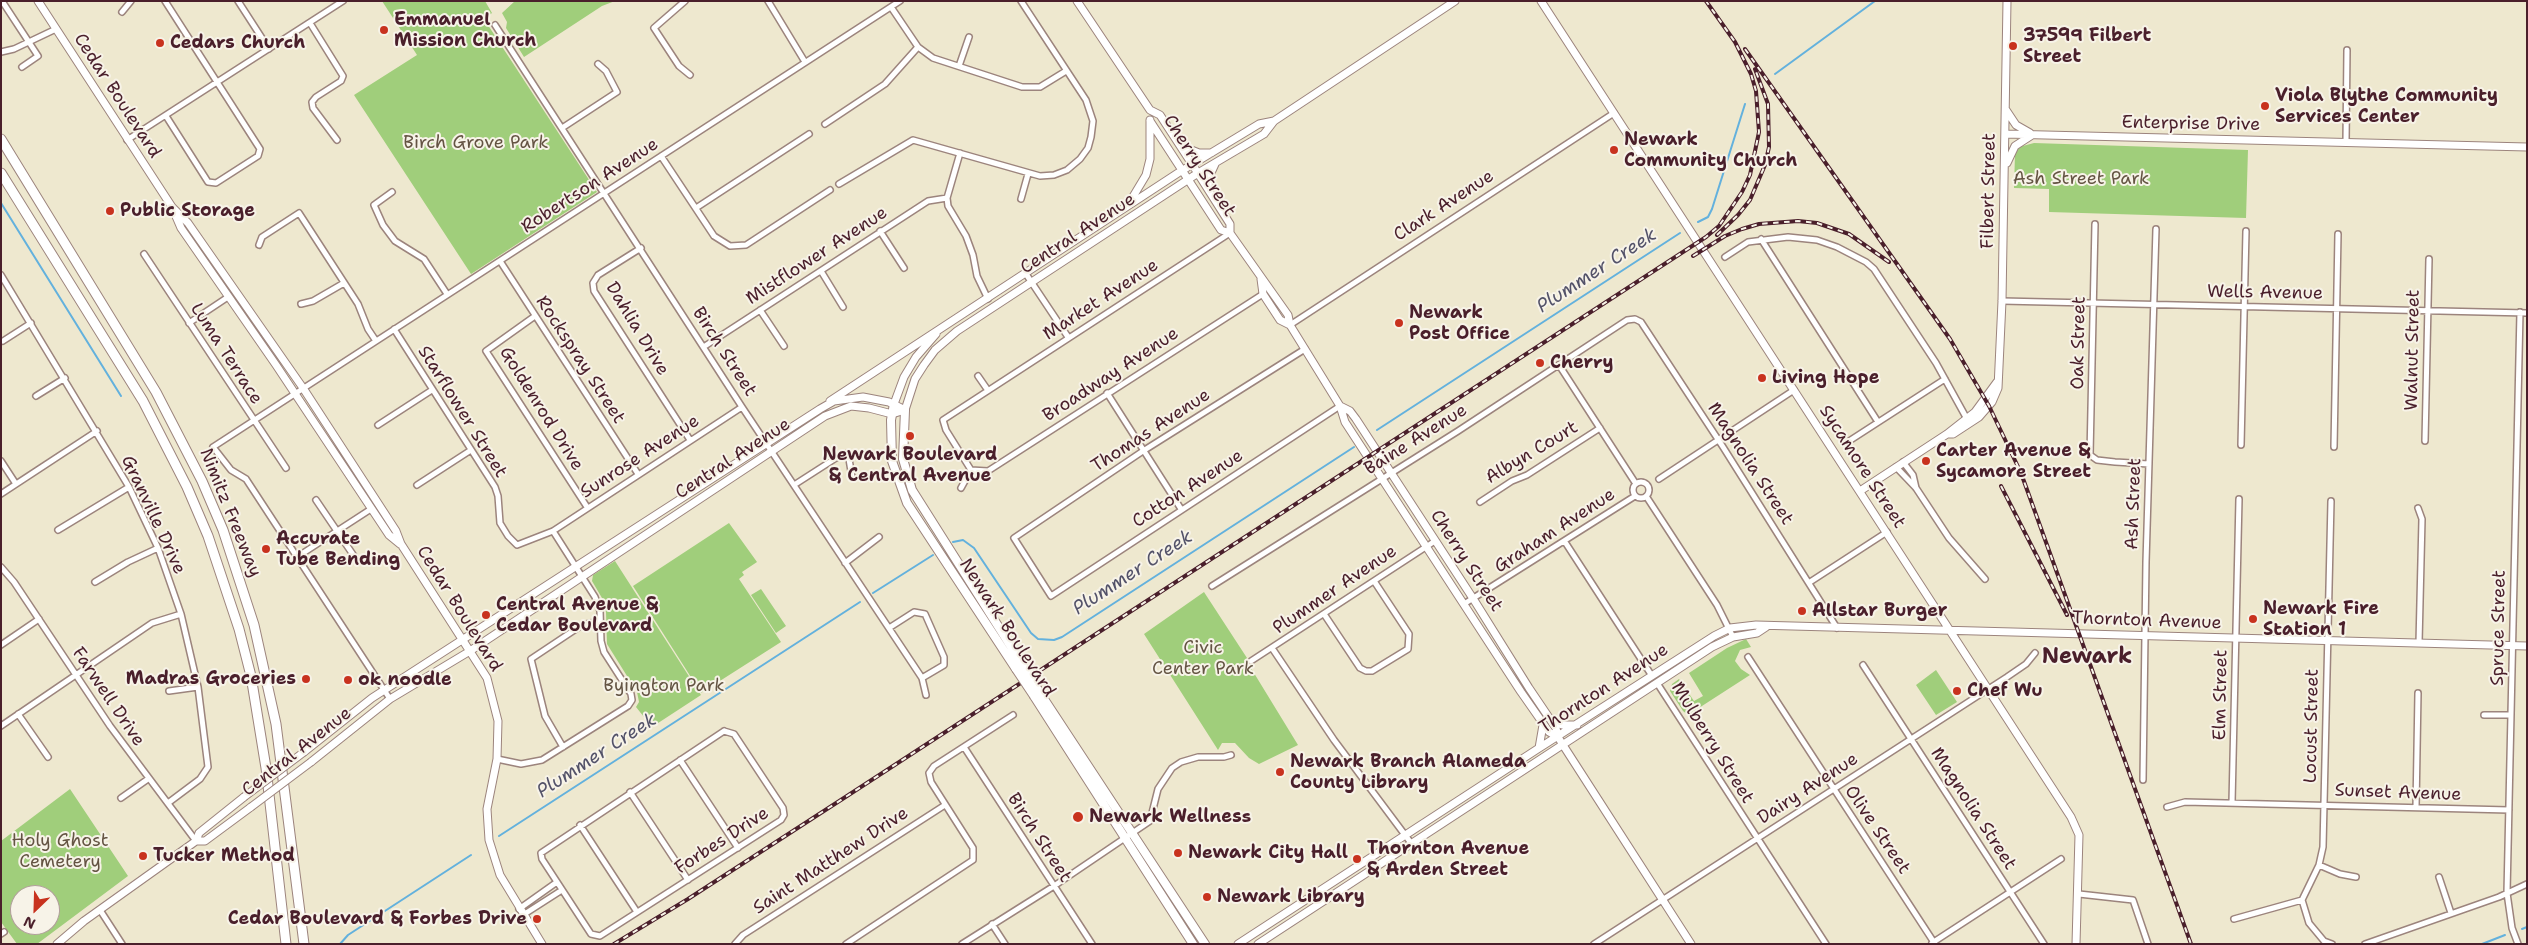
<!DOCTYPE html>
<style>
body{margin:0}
#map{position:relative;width:2528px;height:945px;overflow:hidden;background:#eee8cf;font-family:"Shantell Sans",sans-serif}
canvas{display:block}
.frame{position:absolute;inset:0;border:2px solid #4a1f2b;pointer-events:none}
.north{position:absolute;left:10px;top:885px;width:50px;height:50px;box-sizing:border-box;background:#f7f3e8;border:1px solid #b29e9c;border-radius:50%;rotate:204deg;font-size:14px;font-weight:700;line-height:20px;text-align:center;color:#4a1f2b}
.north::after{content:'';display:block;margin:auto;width:18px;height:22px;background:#c8321e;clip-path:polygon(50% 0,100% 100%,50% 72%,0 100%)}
</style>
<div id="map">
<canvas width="2528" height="945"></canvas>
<div class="frame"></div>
<div class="north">N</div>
</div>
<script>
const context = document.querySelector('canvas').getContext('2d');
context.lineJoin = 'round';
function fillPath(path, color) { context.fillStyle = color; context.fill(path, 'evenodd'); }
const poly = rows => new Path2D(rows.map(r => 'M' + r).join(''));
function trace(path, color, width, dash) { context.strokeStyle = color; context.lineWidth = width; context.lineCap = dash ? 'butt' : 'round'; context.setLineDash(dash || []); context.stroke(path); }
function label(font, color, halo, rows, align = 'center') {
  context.font = font + ' "Shantell Sans",sans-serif'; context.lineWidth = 4; context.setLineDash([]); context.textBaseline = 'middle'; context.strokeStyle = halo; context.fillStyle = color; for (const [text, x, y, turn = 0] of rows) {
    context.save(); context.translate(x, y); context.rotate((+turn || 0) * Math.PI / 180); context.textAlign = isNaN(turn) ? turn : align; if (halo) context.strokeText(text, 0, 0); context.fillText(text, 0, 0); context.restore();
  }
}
fillPath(poly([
 [382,1,485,1,492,13,484,19,597,192,471,274,354,95,417,55],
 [515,1,615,1,602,6,524,57,506,28,507,22,502,13],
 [2034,143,2248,150,2246,218,2049,212,2049,189,2014,188,2015,154,2019,147],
 [729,523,757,562,742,572,744,575,739,579,781,642,701,693,633,586],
 [615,561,701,695,652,727,636,707,639,702,637,692,607,644,606,612,602,598,592,581,593,575],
 [761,589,786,626,776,633,751,595],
 [1204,592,1247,658,1246,660,1298,745,1259,764,1249,758,1235,743,1222,743,1218,750,1144,634],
 [1746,639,1751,647,1740,650,1735,661,1741,669,1750,675,1688,715,1683,711,1670,691,1672,684,1679,679,1694,701,1703,696,1689,673,1727,648],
 [1936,670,1957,702,1936,715,1916,685],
 [70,789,128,876,37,944,17,944,1,922,1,841],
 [20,895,50,895,50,925,20,925]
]), '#a0ce7b');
trace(poly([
 [1775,74,1875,1],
 [1,203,121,396],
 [1698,222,1708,217,1712,209,1745,104],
 [1377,430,1680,233],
 [953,542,963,540,974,548,1031,633,1038,639,1054,640,1062,637,1354,447],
 [873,593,933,555],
 [499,836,860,602],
 [2522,929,2527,927],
 [340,944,348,935,471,855],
 [2482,944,2505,935]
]), '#63b1dd', 2);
const street = poly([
 [2,1,38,56,22,67],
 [165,1,260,149,258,156,216,183,208,182,166,116],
 [238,1,269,49],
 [685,1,654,28,679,66,690,75],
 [768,1,805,62],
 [891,7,918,47,933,58,1022,87,1040,87,1066,71],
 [122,12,131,1],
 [310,23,343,76,341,81,316,97,312,102,313,108,337,140],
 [495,25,742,407,922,678,926,695],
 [1,52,14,49,56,29],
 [959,66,969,37],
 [825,124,885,84,918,47],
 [562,128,617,92,606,71,598,64],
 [127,140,343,1],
 [2346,142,2347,50],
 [960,153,947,198,948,206,966,236,973,255,977,276,988,299],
 [661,156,714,236,730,246,746,245,830,190],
 [839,184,913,140,1040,176,1054,175,1067,170,1080,159,1088,148,1091,137,1093,121,1086,100,1021,1],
 [392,192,374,205,383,225,395,241,424,259,447,294],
 [1021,199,1028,174],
 [696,208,809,134],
 [2095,224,2090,455,2097,460,2115,462,2149,464],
 [880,231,904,268],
 [1761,239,1878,422],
 [259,245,262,237,299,213,358,304,368,329,376,341],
 [641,248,598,275,593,283,594,291,690,440],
 [144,254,286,468],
 [1725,257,1748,242,1788,237,1817,240,1837,247,1866,262,1874,269,1936,363,1967,419],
 [500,261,638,474],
 [821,271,843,307],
 [1026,274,1068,337],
 [1,275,129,487,158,548,181,614,198,687,208,767,200,779,168,803],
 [2002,301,2527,313],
 [301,304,313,301,344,283],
 [760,310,784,346],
 [535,316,486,351,587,507],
 [189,323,228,297],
 [1290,325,1614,113],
 [394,329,495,487,498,496,500,523,508,536,517,545,553,531,742,407],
 [3,341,31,323],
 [705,346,928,201,947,198],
 [1305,349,1143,451,1014,538,1051,596,1340,406],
 [1559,365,1636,484],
 [978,376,987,389],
 [1107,393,1181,509],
 [36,396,65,378],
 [378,425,432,390],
 [2425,441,2429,259],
 [1846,443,1945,379],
 [2241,445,2246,231],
 [2334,447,2338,234],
 [1,461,16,484],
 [1903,462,1913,475,1916,488],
 [1896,467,1916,488,1949,538,1985,579],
 [971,470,946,430,943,420,1230,233],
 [971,470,988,471,1263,294],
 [1659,479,1794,390],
 '1633 490a8 8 0 1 1 16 0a8 8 0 1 1-16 0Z',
 [417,485,471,450],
 [794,485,836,458,848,453,852,477],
 [961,488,971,470],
 [1,494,97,431],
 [1646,496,1717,605,1733,637],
 [316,500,358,562],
 [1480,502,1512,481,1527,475,1600,428],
 [2418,508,2422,519,2419,643],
 [58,530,129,487],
 [1565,542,1652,676],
 [297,557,371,509],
 [845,563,879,537],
 [1,567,14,582,110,726,196,841],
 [95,582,128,562,158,548],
 [1810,582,1887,532],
 [1212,586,1458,431,1627,320,1635,319,1641,322,1723,447,1837,628],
 [1464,604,1635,496],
 [1324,614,1360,668,1366,671,1372,671,1408,649,1409,634,1374,581],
 [889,628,914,612,925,614,944,657,944,665,922,678],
 [1,645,39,619],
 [1272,648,1334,740,1411,843],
 [1748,657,1935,944],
 [1251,661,1435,541],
 [1863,665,2044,944],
 [1657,683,1826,944],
 [169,691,198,687],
 [390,699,246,479,231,470,213,447,900,1],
 [18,714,48,757],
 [2484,715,2511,715],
 [1,726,152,623,181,614],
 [724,731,734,734,783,808,784,815,781,820,600,936,591,934,542,859,541,853,724,731],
 [563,747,545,716,531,659,582,625,600,621],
 [964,747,1092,944],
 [497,759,521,764,542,760,628,706,632,700,631,694,604,652,601,641,600,611,595,597,553,531],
 [680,760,738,848],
 [2143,780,2146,562,2156,229],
 [630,792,688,880],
 [121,798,148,779],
 [2232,803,2239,499],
 [2167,807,2185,802,2509,810],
 [2416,807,2418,693],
 [580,825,637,912],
 [2319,865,2340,874,2356,877],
 [2439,877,2451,913],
 [2079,894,2133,900,2148,944],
 [519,909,557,882],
 [100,910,122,944],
 [523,915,562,890],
 [2234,919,2302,900],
 [992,924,1005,944],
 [1,934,4,932],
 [2324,941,2309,923,2302,900,2319,865,2323,847,2331,501],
 [2324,941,2332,944],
 [1932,943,2061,859],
 [735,944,743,935,945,805],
 [846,944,973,860,973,848,931,782,929,773,934,766,1013,715],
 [962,944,1054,886,1150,821,1158,789,1172,768,1181,762,1198,757,1224,757,1231,755],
 [1594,944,2007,677,2026,664,2035,653],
 [2365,944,2499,897,2527,884],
 [2518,944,2512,928,2507,893,2520,312]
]);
const secondary = poly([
 [38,1,172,207,181,228,276,365,389,535,400,544],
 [1077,1,1150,110,1160,115,1192,164,1230,224,1230,233,1288,315,1290,325,1340,406,1345,422,1521,692,1549,732,1558,737],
 [1541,1,2071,817,2079,835,2076,944],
 [2006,110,2016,125,2030,133],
 [1150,121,1221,230,1230,233],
 [2005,134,2527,147],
 [1181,146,1199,153,1211,153],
 [2007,163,2015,146,2032,135],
 [1208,189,1209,177,1215,164],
 [1131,200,1146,175,1150,159,1150,120],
 [172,207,188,223,303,388,396,531,401,544,487,678,498,721,497,759,487,809,489,840,500,875,542,944],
 [1261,279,1263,294,1280,320,1290,325],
 [830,401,1178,173,1259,124,1274,121],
 [894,404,904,377,916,357,936,334],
 [1340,406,1350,411,1356,419,1474,600,1529,688,1556,728,1558,737,1563,745,1691,944],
 [905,410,915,379,924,365,935,350,957,331,1198,173,1264,134,1274,121,1455,1],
 [1947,434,1953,434,1979,417,1992,402,1998,388,2002,301,2007,1],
 [1860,491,1947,434,1975,412,1997,382],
 [1551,719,1562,725,1577,725],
 [1539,748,1543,725],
 [304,752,372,698,820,409,834,401,863,397,889,402,905,410],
 [311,762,390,699,470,651,825,416,851,406,869,408,892,414,905,410],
 [196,841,205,841,251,807],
 [57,944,84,921,196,841,199,833,244,797],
 [1238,944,1536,750,1714,636,1730,628,1756,625,2527,646],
 [1258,944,1712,647,1733,637,1757,633,1766,627]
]);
const primary = poly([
 [894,404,891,420,892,461,907,503,1016,669],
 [905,410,903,459,912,490,1022,664],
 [1040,693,1205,944],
 [1034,696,1193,944]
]);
const highway = poly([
 [1,139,156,392,202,481,223,530,254,625,276,724,304,944],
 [1,173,143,401,187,487,208,536,239,629,251,676,266,768,286,944]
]);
trace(street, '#9c847d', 8);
trace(secondary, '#9c847d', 9);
trace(primary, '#9c847d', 10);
trace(highway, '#9c847d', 11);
trace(street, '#fff', 5);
trace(secondary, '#fff', 7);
trace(primary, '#fff', 8);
trace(highway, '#fff', 9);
const rail = poly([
 [1745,49,1950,339,1989,406,2021,473,2191,944],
 [1717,235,1738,215,1750,200,1765,165,1769,147,1768,104,1755,69],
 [1693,256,1725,236,1742,229,1759,224,1798,221,1817,223,1849,234,1889,262],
 [2001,486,2067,615],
 [614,944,688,899,847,796,1706,237,1719,226,1742,192,1750,175,1759,132,1756,91,1751,74,1735,42,1706,1]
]);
trace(rail, '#4a1f2b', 4);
trace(rail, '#f7f3e8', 2, [5.5]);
const secondaryBridge = poly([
 [244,797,304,752],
 [251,807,311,762]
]);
const primaryBridge = poly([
 [1022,664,1040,693],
 [1016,669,1034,696]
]);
trace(secondaryBridge, '#9c847d', 9, []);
trace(primaryBridge, '#9c847d', 10, []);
trace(secondaryBridge, '#fff', 7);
trace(primaryBridge, '#fff', 8);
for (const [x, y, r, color] of [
 [384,30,5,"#c8321e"],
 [160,43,5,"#c8321e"],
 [2013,46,5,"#c8321e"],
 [2265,106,5,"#c8321e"],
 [1614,150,5,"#c8321e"],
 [110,211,5,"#c8321e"],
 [1399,323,5,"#c8321e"],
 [1540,363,5,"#c8321e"],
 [1762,378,5,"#c8321e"],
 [910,436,5,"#c8321e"],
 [1926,461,5,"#c8321e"],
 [266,549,5,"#c8321e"],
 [1802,611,5,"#c8321e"],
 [486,615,5,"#c8321e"],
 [2253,619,5,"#c8321e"],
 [306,679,5,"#c8321e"],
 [348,680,5,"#c8321e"],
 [1957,691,5,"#c8321e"],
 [1280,772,5,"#c8321e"],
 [1078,817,6,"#c8321e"],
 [1178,853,5,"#c8321e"],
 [143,856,5,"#c8321e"],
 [1357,859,5,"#c8321e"],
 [1207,897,5,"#c8321e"],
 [537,919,5,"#c8321e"]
]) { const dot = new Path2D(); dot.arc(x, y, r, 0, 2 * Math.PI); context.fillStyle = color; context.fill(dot); trace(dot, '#f7f3e8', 2); }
label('bold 18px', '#4a1f2b', '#f7f3e8', [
 ["Emmanuel",394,20],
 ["Mission Church",394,41],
 ["37599 Filbert",2023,36],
 ["Street",2023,57],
 ["Cedars Church",170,43],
 ["Viola Blythe Community",2275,96],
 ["Services Center",2275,117],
 ["Newark",1624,140],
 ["Community Church",1624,161],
 ["Public Storage",120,211],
 ["Newark",1409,313],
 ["Post Office",1409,334],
 ["Cherry",1550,363],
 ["Living Hope",1772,378],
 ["Carter Avenue &",1936,451],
 ["Sycamore Street",1936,472],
 ["Newark Boulevard",910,455,"center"],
 ["& Central Avenue",910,476,"center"],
 ["Accurate",276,539],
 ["Tube Bending",276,560],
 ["Central Avenue &",496,605],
 ["Cedar Boulevard",496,626],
 ["Newark Fire",2263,609],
 ["Station 1",2263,630],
 ["Allstar Burger",1812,611],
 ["Madras Groceries",296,679,"right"],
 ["ok noodle",358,680],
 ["Chef Wu",1967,691],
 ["Newark Branch Alameda",1290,762],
 ["County Library",1290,783],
 ["Newark Wellness",1089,817],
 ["Thornton Avenue",1367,849],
 ["& Arden Street",1367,870],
 ["Newark City Hall",1188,853],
 ["Tucker Method",153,856],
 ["Newark Library",1217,897],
 ["Cedar Boulevard & Forbes Drive",527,919,"right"]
], 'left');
label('18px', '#4a1f2b', '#f7f3e8', [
 ["Cedar Boulevard",117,96,57],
 ["Enterprise Drive",2191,124,1],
 ["Cherry Street",1199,166,57],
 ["Robertson Avenue",590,186,-33],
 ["Filbert Street",1989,191,-89],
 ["Clark Avenue",1444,206,-33],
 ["Central Avenue",1078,234,-33],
 ["Mistflower Avenue",817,256,-33],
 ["Wells Avenue",2265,293,1],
 ["Market Avenue",1101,300,-33],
 ["Dahlia Drive",637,329,59],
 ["Oak Street",2079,343,-89],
 ["Walnut Street",2413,350,-89],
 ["Birch Street",724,352,57],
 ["Luma Terrace",226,354,57],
 ["Rockspray Street",580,360,57],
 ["Broadway Avenue",1111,375,-33],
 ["Goldenrod Drive",541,409,58],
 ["Starflower Street",462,412,58],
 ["Thomas Avenue",1151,431,-33],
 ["Baine Avenue",1416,440,-32],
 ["Albyn Court",1532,453,-31],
 ["Sunrose Avenue",640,457,-33],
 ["Central Avenue",733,459,-33],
 ["Magnolia Street",1750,464,57],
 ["Sycamore Street",1862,467,57],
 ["Cotton Avenue",1188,489,-33],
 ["Ash Street",2134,504,-88],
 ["Nimitz Freeway",230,513,68],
 ["Granville Drive",153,515,65],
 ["Graham Avenue",1555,531,-33],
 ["Cherry Street",1466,561,57],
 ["Plummer Avenue",1335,590,-34],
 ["Cedar Boulevard",459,609,58],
 ["Thornton Avenue",2147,621,2],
 ["Newark Boulevard",1007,628,57],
 ["Spruce Street",2499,628,-89],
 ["Thornton Avenue",1604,689,-33],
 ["Elm Street",2221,695,-89],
 ["Farwell Drive",108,697,56],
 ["Locust Street",2312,726,-89],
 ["Mulberry Street",1712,743,58],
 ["Central Avenue",297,752,-38],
 ["Dairy Avenue",1808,789,-33],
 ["Sunset Avenue",2398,793,2],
 ["Magnolia Street",1973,809,57],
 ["Olive Street",1877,830,56],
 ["Birch Street",1039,838,57],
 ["Forbes Drive",722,841,-33],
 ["Saint Matthew Drive",831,861,-33]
]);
label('18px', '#645443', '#f7f3e8', [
 ["Birch Grove Park",476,143],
 ["Ash Street Park",2081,179],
 ["Civic",1203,648],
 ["Center Park",1203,669],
 ["Byington Park",664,686],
 ["Holy Ghost",60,841],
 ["Cemetery",60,862]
]);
label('italic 19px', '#535269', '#f7f3e8', [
 ["Plummer Creek",1597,271,-33],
 ["Plummer Creek",1133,573,-33],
 ["Plummer Creek",597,756,-33]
]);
label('bold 22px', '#4a1f2b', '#f7f3e8', [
 ["Newark",2087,657]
]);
</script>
